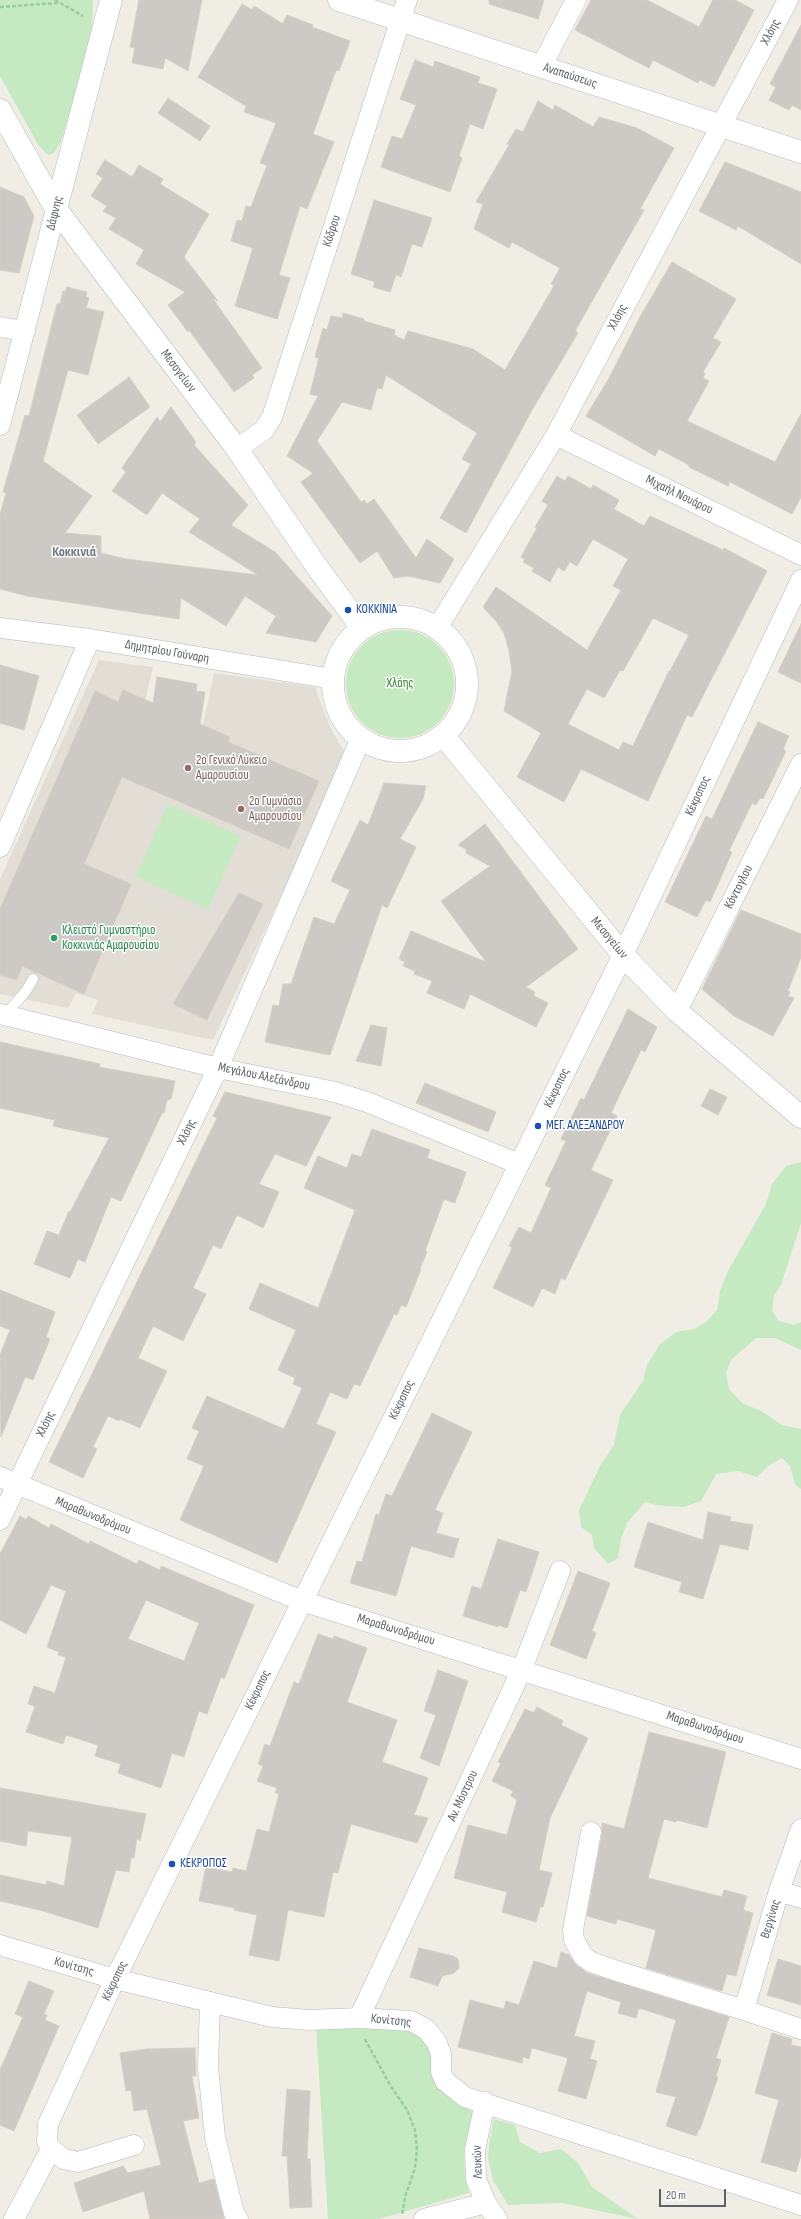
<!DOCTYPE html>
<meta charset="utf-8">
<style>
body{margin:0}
#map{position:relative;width:801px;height:2219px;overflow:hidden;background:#f0ede5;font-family:"Sofia Sans Condensed",sans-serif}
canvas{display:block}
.scale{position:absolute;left:659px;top:2189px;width:67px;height:18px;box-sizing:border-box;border:2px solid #5d6267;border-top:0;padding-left:5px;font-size:12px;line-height:14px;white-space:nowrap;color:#5d6267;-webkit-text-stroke:3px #fff;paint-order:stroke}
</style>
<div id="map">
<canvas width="801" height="2219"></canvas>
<div class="scale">20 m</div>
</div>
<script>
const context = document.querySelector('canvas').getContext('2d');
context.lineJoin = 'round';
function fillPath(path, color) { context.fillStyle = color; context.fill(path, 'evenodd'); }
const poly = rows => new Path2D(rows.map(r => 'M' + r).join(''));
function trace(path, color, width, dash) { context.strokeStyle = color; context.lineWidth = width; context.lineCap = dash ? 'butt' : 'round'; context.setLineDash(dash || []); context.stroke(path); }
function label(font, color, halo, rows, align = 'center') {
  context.font = font + ' "Sofia Sans Condensed",sans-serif'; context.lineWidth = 3; context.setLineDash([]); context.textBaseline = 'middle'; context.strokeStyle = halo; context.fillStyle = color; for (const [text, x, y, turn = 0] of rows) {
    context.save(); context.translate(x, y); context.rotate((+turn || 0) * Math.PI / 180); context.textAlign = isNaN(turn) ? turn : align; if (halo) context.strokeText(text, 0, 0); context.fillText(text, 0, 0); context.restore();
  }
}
fillPath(poly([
 [99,660,153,667,145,700,203,725,214,673,315,687,330,727,347,756,213,1040,92,1014,98,1000,76,993,68,1008,0,994,0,879]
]), '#e2ded6');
fillPath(poly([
 [0,0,93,0,92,28,77,88,61,141,54,153,48,155,39,146,0,76],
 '346 684a54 54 0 1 1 108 0a54 54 0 1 1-108 0Z',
 [168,804,241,836,208,909,135,877],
 [801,1162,801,1223,781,1285,774,1295,772,1311,779,1321,794,1325,801,1322,801,1350,775,1338,756,1338,731,1360,726,1373,729,1389,742,1403,761,1411,782,1425,801,1429,801,1489,795,1484,790,1466,782,1458,768,1466,757,1477,738,1471,716,1474,701,1501,683,1507,656,1505,645,1502,627,1523,621,1539,618,1558,608,1564,594,1548,592,1535,581,1527,579,1510,600,1466,614,1445,620,1415,643,1381,647,1365,660,1344,676,1332,694,1329,706,1322,717,1310,720,1291,728,1271,766,1204,772,1184,786,1166],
 [396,2026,420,2033,431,2049,454,2100,474,2113,464,2150,465,2179,469,2193,379,2219,328,2219,316,2027],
 [494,2119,515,2125,520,2142,540,2153,561,2149,578,2163,592,2187,638,2219,562,2203,508,2205,493,2180,488,2158,490,2139]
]), '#c5e9c0');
const building = poly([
 [139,0,202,0,188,71,165,58,163,69,132,63,135,48,130,47,139,0],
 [489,0,544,0,538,19,489,4,489,0],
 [591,0,647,0,699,27,713,0,735,0,754,10,714,87,700,80,698,83,653,60,649,68,575,30,591,0],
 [242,4,252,10,254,6,283,24,287,15,313,25,312,27,350,41,339,71,336,70,313,134,334,142,307,209,300,206,279,275,290,278,277,319,235,306,253,248,231,241,237,220,242,221,246,206,251,207,267,165,260,163,276,123,244,112,246,106,198,77,242,4],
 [801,25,801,110,792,105,789,110,769,100,776,87,770,84,801,25],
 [415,60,433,67,435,61,480,77,478,83,497,89,483,129,470,124,459,156,462,158,450,192,381,167,392,136,402,139,416,105,400,99,415,60],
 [168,98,210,126,200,141,158,113,168,98],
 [538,101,553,110,555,105,593,127,599,117,637,128,674,148,640,209,644,210,575,331,578,333,532,410,466,533,440,518,471,464,462,459,477,433,386,375,382,389,377,388,371,410,342,402,317,441,361,502,364,500,367,504,374,499,416,558,427,539,454,559,440,583,408,576,394,578,377,551,360,563,301,482,313,473,287,456,318,396,310,394,319,358,315,357,323,328,327,330,331,316,342,318,343,313,364,319,364,321,395,330,394,335,404,340,408,331,473,349,505,370,554,286,551,284,560,268,512,242,509,248,474,229,483,204,476,202,509,145,507,144,516,129,523,132,538,101],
 [105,160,132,177,139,165,163,179,160,184,209,214,184,257,218,301,213,299,262,368,252,375,254,378,234,392,189,330,188,332,168,305,185,292,136,264,144,250,109,229,116,218,103,211,107,206,91,196,103,178,96,174,105,160],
 [725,162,801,192,801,264,738,226,736,230,699,211,725,162],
 [0,187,24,197,34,216,19,273,0,270,0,187],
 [374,200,432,218,422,247,412,244,401,277,396,275,390,292,373,287,375,282,351,274,374,200],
 [672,262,736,299,713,338,721,342,703,372,705,374,703,378,709,381,687,421,775,462,801,414,801,497,792,514,730,482,728,486,689,467,689,465,659,449,655,456,586,416,608,380,640,317,672,262],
 [67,287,87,292,86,297,89,298,86,308,104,312,88,375,68,370,43,461,92,496,65,533,101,536,101,553,126,559,258,575,189,532,200,519,162,493,147,515,112,491,126,472,122,468,157,417,160,422,171,407,196,442,194,445,248,505,231,525,275,552,332,616,316,642,266,633,276,616,245,596,226,626,181,598,179,619,27,596,0,589,0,515,6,493,3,492,25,415,29,416,57,304,60,304,63,291,65,292,67,287],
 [129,377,150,407,98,444,77,415,129,377],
 [557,476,565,481,568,476,591,489,593,485,619,500,614,509,644,526,650,516,723,550,724,548,767,571,692,717,687,715,648,801,581,769,564,802,517,777,541,733,504,711,512,671,509,651,504,633,496,621,483,607,496,587,587,650,621,590,613,586,628,559,593,539,577,566,570,562,564,571,558,567,550,582,532,571,534,568,523,562,525,559,521,557,537,528,535,527,548,505,542,501,557,476],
 [653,618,689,635,670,671,669,671,633,746,623,742,619,750,568,724,587,689,604,698,620,670,623,671,653,618],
 [801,624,801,683,778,672,801,624],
 [0,665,39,676,24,730,0,723,0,665],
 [157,677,197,684,196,691,205,692,200,724,230,737,228,742,319,781,289,849,122,777,84,864,131,884,84,994,22,966,17,980,0,975,0,909,95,691,118,702,123,690,153,703,157,677],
 [758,722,789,736,783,749,786,751,763,799,760,798,756,805,752,803,729,851,732,852,719,882,710,902,706,900,697,917,665,902,706,816,712,819,758,722],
 [384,783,426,786,423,799,400,839,416,847,387,908,382,905,330,1055,265,1042,273,1005,279,1006,283,984,291,984,314,917,334,924,350,890,331,881,360,820,368,825,384,783],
 [485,824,578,949,526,987,535,992,534,996,548,1003,536,1027,470,994,464,1009,427,993,432,981,414,974,415,971,403,966,405,962,399,959,411,931,486,962,441,901,490,866,466,853,467,850,458,845,485,824],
 [239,893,263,904,207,1020,173,1004,239,893],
 [741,910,801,934,801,957,788,991,790,992,788,996,794,998,773,1036,734,1016,702,989,741,910],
 [628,1009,657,1027,645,1052,641,1050,611,1113,617,1116,591,1170,613,1180,565,1280,561,1278,555,1294,542,1288,533,1307,493,1288,512,1248,509,1246,519,1227,531,1233,551,1188,545,1185,566,1141,561,1139,581,1098,584,1100,628,1009],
 [371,1025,387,1028,381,1066,356,1061,371,1025],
 [0,1042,100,1064,99,1067,175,1081,171,1099,167,1100,164,1113,162,1113,121,1201,111,1197,85,1262,78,1259,70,1278,34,1264,47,1231,59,1235,69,1211,70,1212,109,1138,53,1126,55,1120,0,1108,0,1042],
 [425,1083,496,1112,488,1132,416,1103,425,1083],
 [710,1089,727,1097,718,1115,701,1106,710,1089],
 [225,1092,331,1117,306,1166,275,1154,259,1184,279,1192,263,1228,237,1215,221,1249,213,1245,193,1288,206,1294,183,1341,153,1326,138,1358,167,1371,140,1428,120,1419,119,1421,108,1416,93,1447,97,1449,83,1478,49,1462,217,1118,213,1116,225,1092],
 [372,1129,430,1150,427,1158,466,1172,455,1203,444,1199,425,1251,427,1252,420,1269,421,1269,406,1307,401,1305,397,1315,394,1314,360,1386,354,1384,347,1399,330,1392,316,1424,336,1432,277,1563,180,1520,204,1466,187,1459,199,1431,192,1428,207,1396,284,1429,302,1388,293,1384,295,1378,278,1370,296,1330,249,1309,260,1283,318,1308,355,1210,304,1188,318,1156,347,1168,352,1154,361,1157,372,1129],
 [0,1290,55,1312,46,1337,50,1339,33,1380,25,1377,1,1437,0,1355,10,1330,0,1326,0,1290],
 [432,1413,472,1432,435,1510,443,1513,436,1533,459,1539,453,1558,411,1546,396,1596,350,1583,357,1561,362,1562,376,1514,379,1515,386,1494,392,1496,432,1413],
 [708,1512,731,1517,730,1521,753,1525,748,1550,720,1544,703,1599,679,1592,682,1582,634,1567,648,1522,703,1540,708,1512],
 [20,1516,26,1520,28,1516,49,1528,51,1524,89,1544,90,1541,137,1564,139,1560,160,1570,161,1566,254,1605,224,1679,221,1677,207,1714,199,1711,184,1757,172,1753,161,1788,118,1773,121,1764,95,1756,98,1745,66,1735,63,1744,26,1732,35,1706,28,1704,34,1686,55,1693,66,1657,58,1655,59,1652,47,1647,66,1591,51,1585,26,1634,0,1620,0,1554,20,1516],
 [146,1600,199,1623,184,1661,128,1639,146,1600],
 [498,1539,539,1552,526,1592,520,1590,507,1628,498,1625,498,1627,463,1616,472,1586,481,1589,498,1539],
 [578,1571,610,1583,592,1631,596,1633,586,1659,550,1645,578,1571],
 [318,1634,333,1639,334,1636,367,1648,347,1702,397,1720,382,1762,428,1778,414,1815,428,1818,417,1843,351,1824,338,1873,333,1872,324,1917,288,1910,279,1961,249,1955,257,1915,234,1910,235,1908,199,1901,206,1867,232,1872,233,1868,246,1871,257,1829,269,1832,279,1794,275,1793,277,1788,257,1781,263,1766,258,1764,265,1744,270,1746,294,1682,299,1684,318,1634],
 [438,1670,468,1681,439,1766,420,1758,436,1715,424,1711,438,1670],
 [537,1707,563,1721,561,1725,588,1738,550,1818,539,1870,552,1873,543,1907,540,1907,536,1922,502,1912,507,1892,454,1878,468,1825,507,1835,517,1800,511,1796,513,1791,492,1781,501,1763,498,1762,525,1709,534,1713,537,1707],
 [649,1732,726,1752,707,1828,677,1820,676,1822,664,1819,648,1878,722,1897,724,1890,747,1896,743,1910,753,1913,736,1976,727,1974,722,1991,646,1968,656,1930,617,1919,616,1924,587,1916,602,1834,602,1823,624,1829,649,1732],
 [0,1788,146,1814,140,1841,137,1838,134,1858,131,1858,129,1872,116,1870,98,1928,40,1910,0,1901,0,1875,46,1885,47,1881,64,1886,72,1837,28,1831,26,1846,0,1841,0,1788],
 [419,1948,453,1956,458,1959,459,1968,454,1973,442,1976,438,1986,410,1977,419,1948],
 [561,1952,569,1955,576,1965,587,1973,729,2017,716,2058,721,2060,716,2076,718,2077,700,2129,699,2129,696,2136,666,2126,676,2097,656,2092,676,2020,639,2008,636,2018,618,2013,621,2002,587,1991,574,2036,595,2041,590,2059,597,2061,586,2099,558,2091,568,2058,532,2048,529,2059,523,2057,522,2063,458,2047,470,2000,504,2009,506,2001,519,2005,534,1961,557,1968,561,1952],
 [778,1959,801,1966,801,2005,767,1995,778,1959],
 [29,1981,54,1991,44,2014,47,2015,45,2020,59,2026,14,2131,0,2125,0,2070,23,2017,15,2014,29,1981],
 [772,2033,792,2039,791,2045,801,2047,801,2155,796,2172,761,2162,779,2100,755,2093,772,2033],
 [195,2048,196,2076,192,2076,199,2118,183,2121,199,2183,214,2179,224,2219,150,2219,144,2191,83,2212,74,2183,123,2166,128,2173,161,2165,147,2109,134,2111,131,2090,126,2091,120,2053,147,2049,195,2048],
 [287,2089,310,2091,307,2159,310,2159,312,2207,290,2208,287,2156,282,2156,287,2089]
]);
fillPath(building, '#cdc9c4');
trace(building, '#d6cec3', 1);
const lane = poly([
 [5,1015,26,991,33,979]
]);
const street = poly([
 [541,67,576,0],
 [0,327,25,331],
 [0,425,56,209],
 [556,435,801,555],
 [237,449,264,430,272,417,407,0],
 [0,628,90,639,333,679],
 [437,628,556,435,788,0],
 [0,847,90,639],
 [677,1011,801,764],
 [0,1014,218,1068,335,1092,367,1102,519,1164],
 [0,1477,302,1601,801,1759],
 [0,1520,218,1068,361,738],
 [591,1832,573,1930,574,1940,583,1956,591,1962,617,1971,744,2010,801,2029],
 [779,1891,801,1898],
 [0,1945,115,1979,272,2017,309,2020,359,2018,411,2021,426,2029,436,2041,441,2054,441,2072,445,2081,465,2097,801,2205],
 [210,2002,208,2067,215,2137,234,2213,238,2219],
 [744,2010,779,1891,801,1829],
 [359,2018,522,1669,560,1571],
 [485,2102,475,2150,476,2179,486,2203,497,2219],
 [51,2149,64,2159,78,2162,134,2145],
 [14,2219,51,2149,47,2141,48,2124,115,1979,623,955,801,580],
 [424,2219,486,2203]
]);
const secondary = poly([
 [339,0,801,152],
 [0,110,56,209,237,449,317,567,362,628],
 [56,209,111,0],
 '333 684a67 67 0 1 1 134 0a67 67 0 1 1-134 0Z',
 [443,735,623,955,677,1011,801,1117]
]);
trace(lane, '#b6b9bd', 11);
trace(street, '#b6b9bd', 21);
trace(secondary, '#b7bbc0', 23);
trace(poly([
 [55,0,83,16],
 [0,7,58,3],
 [365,2039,390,2085,407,2110,415,2130,417,2148,415,2168,405,2197,402,2215]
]), '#9acda3', 2.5, [4, 2]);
trace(lane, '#fff', 10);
trace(street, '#fff', 20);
trace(secondary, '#fff', 22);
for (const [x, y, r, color] of [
 [348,610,4,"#1a4fb4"],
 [188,768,4,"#8d6e63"],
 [241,809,4,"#8d6e63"],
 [54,938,4,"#2e9e5b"],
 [538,1126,4,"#1a4fb4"],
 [172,1864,4,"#1a4fb4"]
]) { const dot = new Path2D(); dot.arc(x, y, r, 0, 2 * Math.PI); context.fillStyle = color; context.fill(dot); trace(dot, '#fff', 1.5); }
label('13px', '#5d6267', '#fff', [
 ["Χλόης",771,32,-62],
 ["Αναπαύσεως",570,76,18],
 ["Δάφνης",55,213,-76],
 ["Κόδρου",332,231,-72],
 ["Χλόης",618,317,-62],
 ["Μεσογείων",178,371,53],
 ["Μιχαήλ Νουάρου",679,495,26],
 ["Δημητρίου Γούναρη",167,652,10],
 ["Κέκροπος",698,796,-65],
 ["Κόντογλου",739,887,-63],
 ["Μεσογείων",609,938,50],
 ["Μεγάλου Αλεξάνδρου",264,1077,12],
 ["Κέκροπος",557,1088,-64],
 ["Χλόης",187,1132,-64],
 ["Κέκροπος",402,1400,-64],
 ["Χλόης",46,1424,-64],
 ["Μαραθωνοδρόμου",93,1516,22],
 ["Μαραθωνοδρόμου",396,1630,17],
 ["Κέκροπος",258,1690,-64],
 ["Μαραθωνοδρόμου",705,1728,18],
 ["Αν. Μόστρου",463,1796,-65],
 ["Βεργίνας",771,1919,-73],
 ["Κονίτσης",74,1967,16],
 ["Κέκροπος",115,1981,-64],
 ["Κονίτσης",391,2021,6],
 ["Λευκών",478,2162,-92]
]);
label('13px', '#164399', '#fff', [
 ["ΚΟΚΚΙΝΙΑ",356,610],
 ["ΜΕΓ. ΑΛΕΞΑΝΔΡΟΥ",546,1126],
 ["ΚΕΚΡΟΠΟΣ",180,1864]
], 'left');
label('13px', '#34842f', '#fff', [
 ["Χλόης",400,684]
]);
label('13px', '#785e54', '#fff', [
 ["2ο Γενικό Λύκειο",196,761],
 ["Αμαρουσίου",196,776],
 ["2ο Γυμνάσιο",249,802],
 ["Αμαρουσίου",249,817]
], 'left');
label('13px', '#27864d', '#fff', [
 ["Κλειστό Γυμναστήριο",62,931],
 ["Κοκκινιάς Αμαρουσίου",62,946]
], 'left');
label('bold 14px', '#6e7579', '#fff', [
 ["Κοκκινιά",74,552]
]);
</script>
